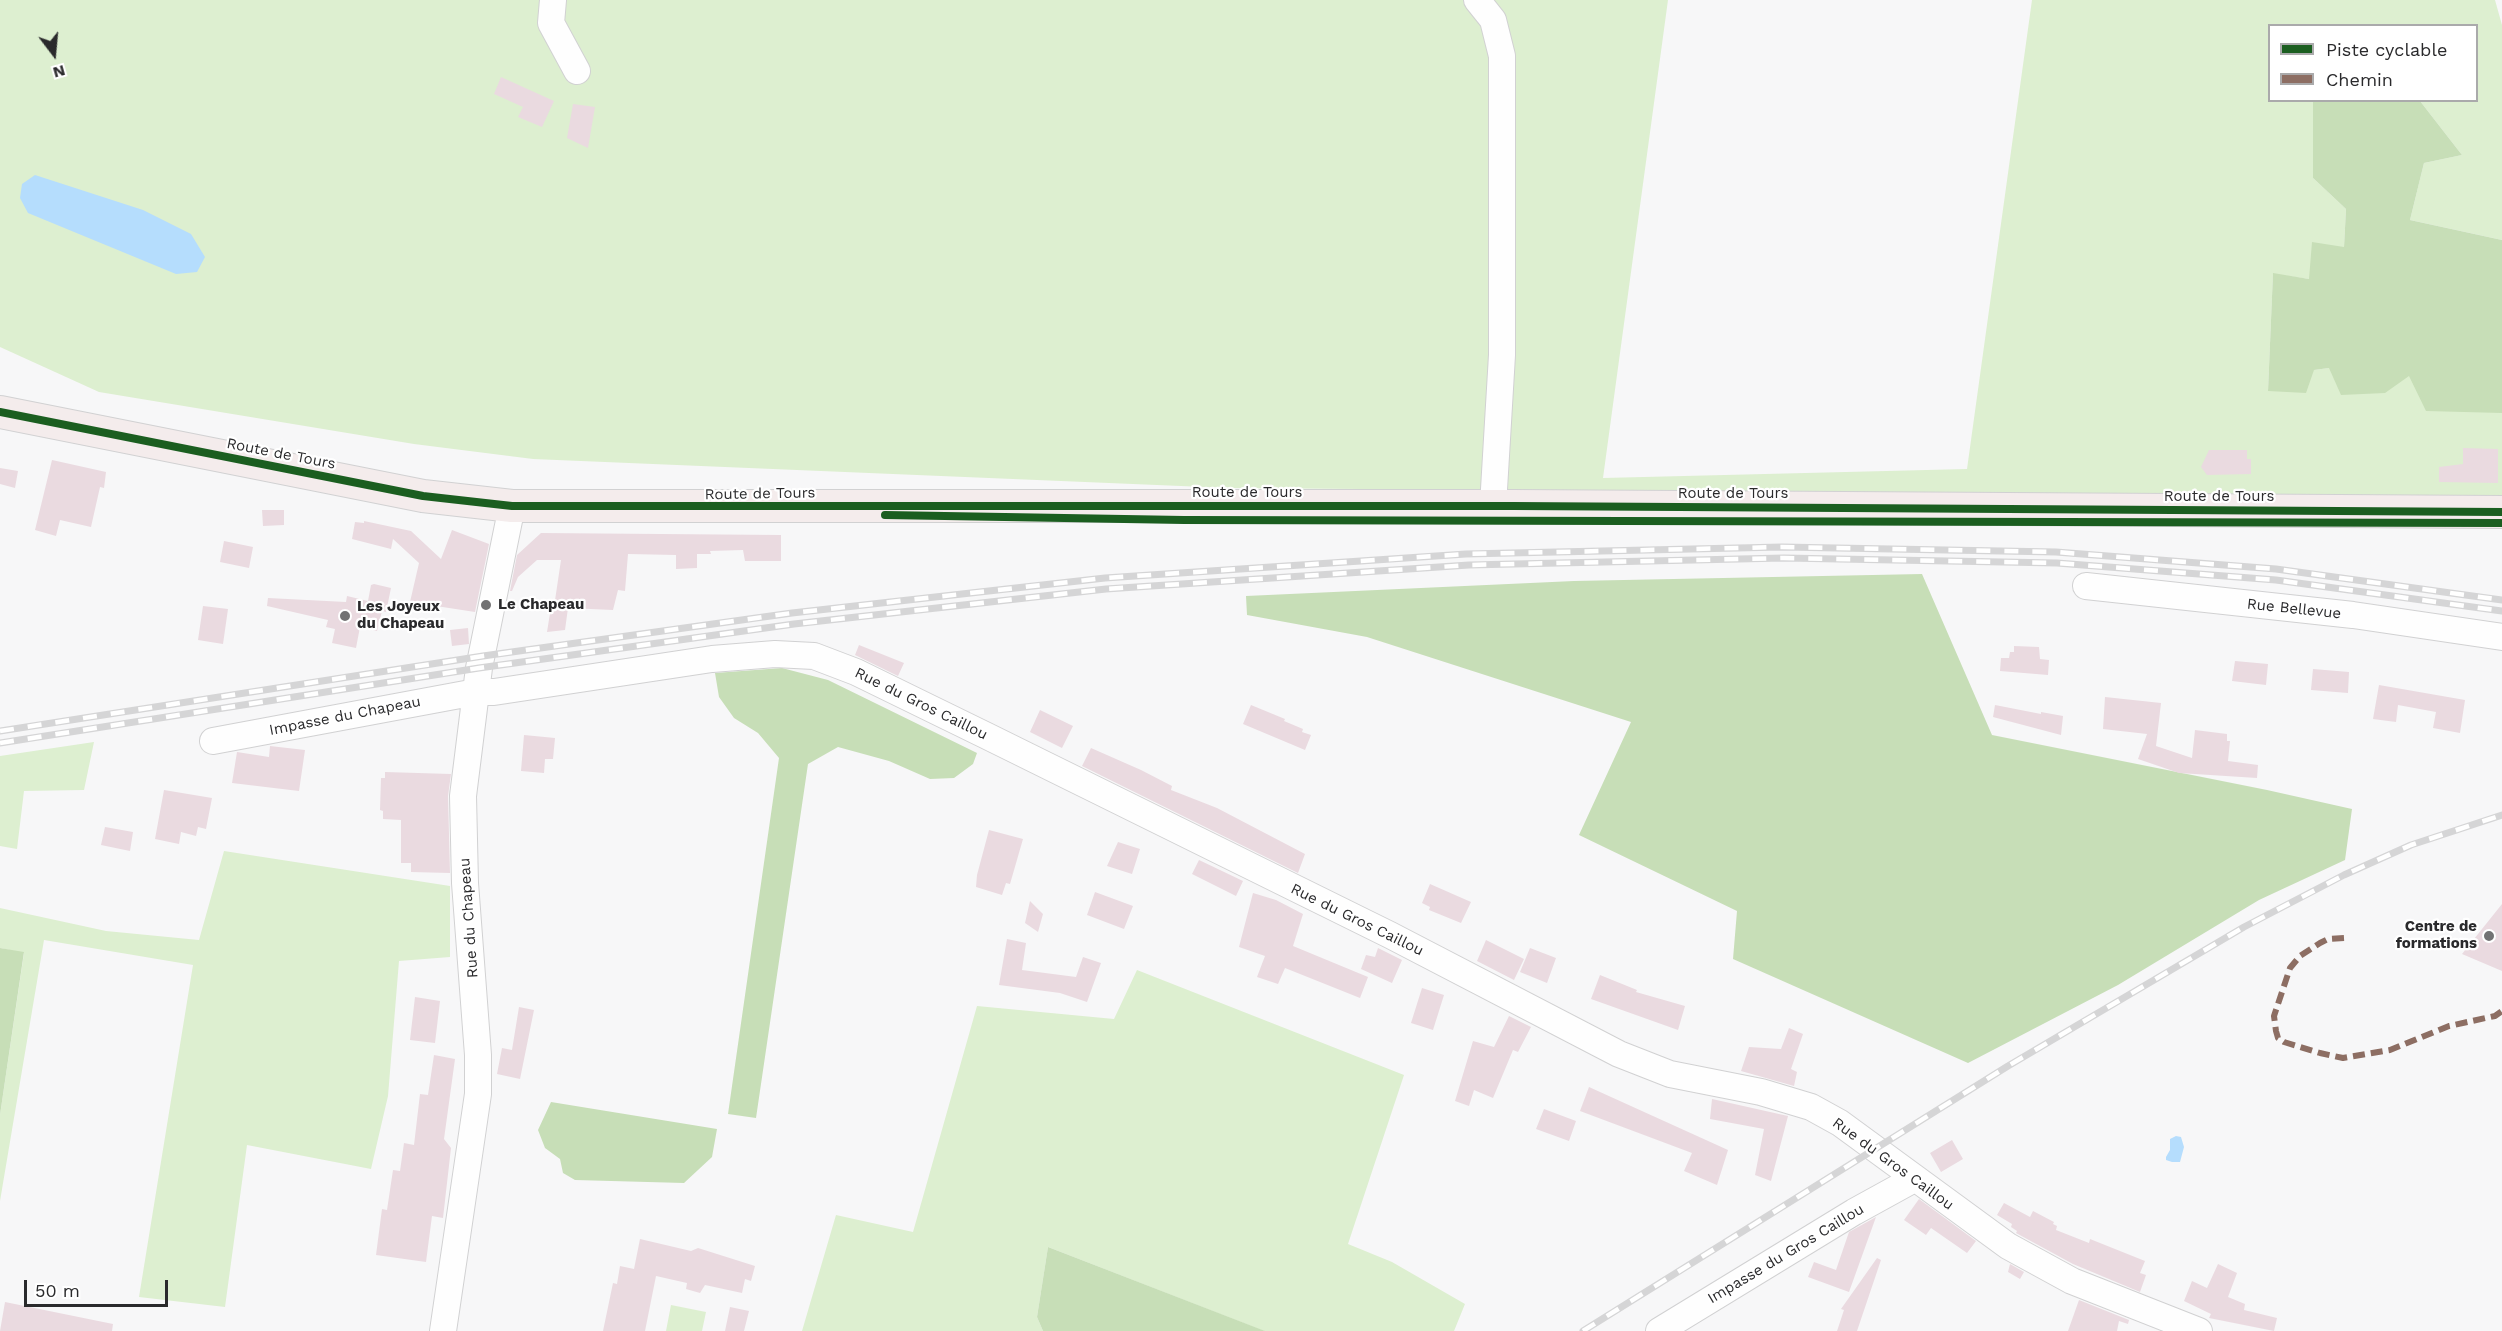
<!DOCTYPE html>
<style>
body{margin:0}
#map{position:relative;width:2502px;height:1331px;overflow:hidden;background:#f7f7f8;font-family:"Work Sans",sans-serif}
canvas{display:block}
.legend{position:absolute;left:2268px;top:24px;width:210px;height:78px;box-sizing:border-box;background:#fff;border:2px solid #aaaaab;margin:0;padding:8px 10px;list-style:none;font-size:18px;color:#2a2a2c}
.legend li{display:flex;align-items:center;gap:12px;height:30px}
.legend b{width:30px;border:2px solid #aaaaab}
.north{position:absolute;left:24px;top:24px;width:60px;height:60px;-webkit-text-stroke:4px #fff;paint-order:stroke;rotate:164deg;font-size:16px;font-weight:700;line-height:24px;text-align:center;color:#2a2a2c}
.north::after{content:'';display:block;margin:auto;width:21px;height:27px;background:#2a2a2c;clip-path:polygon(50% 0,100% 100%,50% 72%,0 100%)}
.scale{position:absolute;left:24px;top:1280px;width:144px;height:27px;box-sizing:border-box;border:3px solid #2a2a2c;border-top:0;padding-left:8px;font-size:18px;line-height:21px;white-space:nowrap;color:#2a2a2c;-webkit-text-stroke:4px #fff;paint-order:stroke}
</style>
<div id="map">
<canvas width="2502" height="1331"></canvas>
<ul class="legend">
<li><b style="height:8px;background:#1b5e20"></b>Piste cyclable</li>
<li><b style="height:8px;background:#8d6e63"></b>Chemin</li>
</ul>
<div class="north">N</div>
<div class="scale">50 m</div>
</div>
<script>
const context = document.querySelector('canvas').getContext('2d');
context.lineJoin = 'round';
function fillPath(path, color) { context.fillStyle = color; context.fill(path, 'evenodd'); }
const poly = rows => new Path2D(rows.map(r => 'M' + r).join(''));
function trace(path, color, width, dash) { context.strokeStyle = color; context.lineWidth = width; context.lineCap = dash ? 'butt' : 'round'; context.setLineDash(dash || []); context.stroke(path); }
function label(font, color, halo, rows, align = 'center') {
  context.font = font + ' "Work Sans",sans-serif'; context.lineWidth = 4.5; context.setLineDash([]); context.textBaseline = 'middle'; context.strokeStyle = halo; context.fillStyle = color; for (const [text, x, y, turn = 0] of rows) {
    context.save(); context.translate(x, y); context.rotate((+turn || 0) * Math.PI / 180); context.textAlign = isNaN(turn) ? turn : align; if (halo) context.strokeText(text, 0, 0); context.fillText(text, 0, 0); context.restore();
  }
}
fillPath(poly([
 [0,0,1668,0,1603,478,1967,469,2032,0,2495,0,2502,25,2502,240,2410,220,2424,163,2462,155,2420,101,2476,100,2476,26,2270,26,2270,100,2313,101,2313,178,2346,209,2344,247,2309,279,2273,274,2268,391,2314,370,2329,368,2410,376,2502,413,2502,395,2502,500,2263,495,1943,496,1757,492,1229,488,533,459,414,444,99,392,0,347],
 [94,742,84,790,24,791,17,849,0,846,0,756],
 [224,851,450,886,450,957,399,961,388,1096,371,1169,247,1145,225,1307,139,1297,193,965,44,940,0,1201,0,1115,24,953,0,948,0,908,106,931,199,940],
 [1137,970,1404,1075,1348,1244,1392,1262,1465,1304,1454,1331,1264,1331,1048,1247,1037,1317,1043,1331,802,1331,836,1215,913,1232,977,1006,1114,1019],
 [671,1305,706,1312,702,1331,666,1331]
]), '#ddefd0');
fillPath(poly([
 [2313,101,2420,101,2462,155,2424,163,2410,220,2502,240,2502,413,2426,411,2409,376,2385,393,2341,395,2329,368,2314,370,2306,393,2268,391,2273,273,2309,279,2312,242,2344,247,2346,209,2313,178],
 [1922,574,1992,735,2267,790,2352,809,2345,860,2259,900,2118,985,1968,1063,1733,959,1737,911,1579,835,1631,722,1367,637,1247,615,1246,596,1574,581],
 [782,668,828,680,977,753,973,764,954,778,930,779,889,761,838,747,808,764,756,1118,728,1114,779,758,758,733,734,718,719,697,715,673],
 [0,948,24,952,0,1115],
 [551,1102,717,1129,712,1157,684,1183,575,1180,563,1173,560,1159,545,1148,538,1130],
 [1048,1247,1265,1331,1043,1331,1037,1317]
]), '#c7deb7');
fillPath(poly([
 [35,175,143,210,191,234,205,257,197,272,176,274,28,213,20,198,22,184],
 [2176,1136,2181,1137,2184,1147,2180,1162,2172,1162,2166,1160,2166,1157,2170,1150,2170,1139]
]), '#b5ddfd');
fillPath(poly([
 [501,77,554,101,542,127,518,117,523,107,494,94],
 [573,104,595,107,588,148,567,138],
 [2463,448,2498,449,2498,483,2439,482,2439,467,2463,464],
 [2209,450,2247,450,2247,459,2251,459,2251,474,2207,475,2201,467],
 [52,460,106,472,104,488,100,487,91,527,60,520,56,536,35,530],
 [0,468,18,471,15,488,0,484],
 [262,510,284,510,284,525,263,526],
 [364,521,411,531,441,559,452,530,489,544,475,612,410,602,419,563,393,539,391,549,352,539,355,522,364,523],
 [541,533,781,535,781,561,745,561,743,550,710,551,711,554,697,554,697,568,676,569,676,555,628,554,625,591,618,590,613,610,568,608,565,630,547,632,551,607,554,607,561,560,537,560,518,577,512,591,510,591,517,555],
 [224,541,253,547,249,568,220,562],
 [374,584,391,588,386,612,382,611,377,631,360,627,356,648,332,643,335,629,326,627,328,620,267,606,268,598,346,602,347,596,368,601,371,585],
 [203,606,228,609,223,644,198,640],
 [468,628,469,644,452,646,450,630],
 [859,645,904,663,898,676,855,655],
 [2014,646,2039,647,2040,659,2049,660,2048,675,2000,671,2001,658,2009,658,2010,652,2014,652],
 [2235,661,2268,664,2266,685,2232,681],
 [2313,669,2349,672,2348,693,2311,690],
 [2379,685,2465,700,2460,733,2433,728,2436,712,2398,705,2396,722,2373,719],
 [2105,697,2161,703,2156,746,2192,758,2195,730,2227,734,2227,741,2230,741,2228,761,2258,765,2257,778,2179,773,2138,759,2147,734,2103,729],
 [1251,705,1285,719,1284,721,1303,729,1302,732,1311,735,1305,750,1243,724],
 [1995,705,2041,714,2041,712,2063,716,2061,735,1993,717],
 [1040,710,1073,726,1062,748,1030,732],
 [524,735,555,738,553,759,545,759,544,773,521,771],
 [270,746,305,750,299,791,232,783,237,752,269,757],
 [1091,748,1141,770,1172,786,1171,790,1217,808,1305,854,1298,873,1082,766],
 [385,772,451,774,448,796,450,873,411,872,411,863,401,863,401,820,383,819,383,811,380,810,381,778,385,778],
 [164,790,212,798,206,829,198,827,196,836,181,832,179,844,155,839],
 [105,827,133,832,130,851,101,845],
 [989,830,1023,839,1010,884,1006,883,1002,895,976,887,977,875],
 [1118,842,1140,849,1132,874,1107,866],
 [1199,860,1243,881,1236,896,1192,874],
 [1430,884,1471,902,1461,923,1429,910,1430,907,1422,903],
 [1095,892,1133,906,1124,929,1087,915],
 [1253,893,1276,900,1303,914,1293,946,1368,977,1360,998,1285,968,1278,984,1257,977,1265,956,1239,947],
 [1030,901,1043,914,1038,932,1025,923],
 [2502,904,2502,971,2462,954],
 [1007,939,1026,943,1022,970,1076,977,1083,957,1101,963,1087,1002,1060,993,999,985],
 [1486,940,1524,959,1514,980,1477,961],
 [1378,948,1402,960,1392,983,1361,969,1366,955,1375,957],
 [1530,948,1556,958,1547,983,1520,972],
 [1600,975,1637,990,1636,992,1685,1006,1678,1030,1591,999],
 [1422,988,1444,995,1433,1030,1411,1023],
 [415,997,440,1001,435,1043,410,1040],
 [519,1007,534,1010,520,1079,497,1074,502,1048,512,1050],
 [1509,1016,1531,1027,1518,1052,1513,1050,1493,1098,1474,1090,1469,1106,1455,1101,1473,1041,1494,1047],
 [1789,1028,1803,1034,1791,1069,1797,1072,1794,1086,1741,1071,1749,1047,1781,1049],
 [434,1055,455,1059,444,1139,451,1148,443,1218,432,1216,426,1262,376,1255,382,1209,387,1210,393,1170,400,1171,404,1143,414,1145,420,1094,428,1095],
 [1589,1087,1728,1150,1717,1185,1684,1171,1692,1153,1580,1111],
 [1712,1099,1788,1116,1771,1181,1755,1175,1764,1129,1710,1119],
 [1544,1109,1576,1121,1569,1141,1536,1129],
 [1952,1140,1963,1159,1941,1172,1930,1153],
 [1919,1199,1976,1241,1967,1253,1931,1228,1926,1235,1904,1220],
 [2004,1203,2030,1217,2033,1211,2054,1222,2053,1224,2057,1226,2056,1230,2089,1243,2090,1239,2145,1261,2140,1273,2146,1275,2140,1292,2073,1264,2016,1233,2017,1231,2011,1227,2012,1224,1997,1215],
 [1876,1217,1849,1292,1808,1277,1814,1262,1836,1270,1849,1232],
 [640,1239,691,1251,698,1248,755,1266,751,1281,745,1279,742,1293,705,1285,700,1293,686,1289,687,1283,656,1276,645,1331,603,1331,613,1283,617,1284,620,1266,634,1269],
 [1877,1258,1881,1260,1857,1331,1837,1331,1844,1310,1841,1309],
 [2010,1264,2024,1272,2020,1279,2008,1272],
 [2218,1264,2237,1273,2228,1297,2245,1304,2244,1310,2277,1318,2274,1331,2209,1318,2211,1314,2184,1301,2192,1281,2207,1288],
 [2079,1300,2129,1320,2128,1324,2119,1321,2117,1331,2068,1331],
 [5,1302,113,1324,112,1331,0,1331],
 [730,1307,749,1311,744,1331,725,1331]
]), '#eadae0');
const minor = poly([
 [553,0,551,23,577,71],
 [1477,0,1493,20,1502,56,1502,355,1493,506],
 [2086,586,2353,615,2502,637],
 [213,741,476,692,494,692,712,659,775,654,814,656,856,672,987,736,1390,935,1619,1054,1670,1074,1761,1092,1811,1107,1840,1123,2008,1246,2072,1281,2199,1331],
 [443,1331,478,1094,478,1055,465,883,463,796,479,668,512,506],
 [1659,1331,1854,1212,1914,1179]
]);
const major = poly([
 [0,412,423,496,512,506,1514,506,2502,512]
]);
trace(minor, '#d1d1d2', 28);
trace(major, '#d1d1d2', 34);
trace(minor, '#fefefe', 26);
trace(major, '#f4ecec', 32);
const rail = poly([
 [0,731,483,656,792,613,1105,578,1466,554,1782,547,2056,552,2276,569,2502,600],
 [0,743,479,668,794,624,1106,589,1469,565,1784,558,2057,563,2276,580,2502,611],
 [1583,1331,2008,1066,2244,927,2344,875,2411,845,2502,815]
]);
trace(rail, '#d5d5d6', 7);
trace(rail, '#fff', 4.5, [14]);
trace(poly([
 [2344,938,2328,939,2320,943,2300,956,2290,968,2274,1016,2276,1031,2278,1038,2284,1042,2320,1053,2343,1058,2390,1050,2449,1026,2495,1016,2502,1011]
]), '#8d6e63', 6, [12, 6]);
trace(poly([
 [0,412,423,496,512,506,1514,506,2502,512],
 [885,515,1184,520,2502,523]
]), '#1b5e20', 8);
for (const [x, y, r, color] of [
 [486,605,6,"#727273"],
 [345,616,6,"#727273"],
 [2489,936,6,"#727273"]
]) { const dot = new Path2D(); dot.arc(x, y, r, 0, 2 * Math.PI); context.fillStyle = color; context.fill(dot); trace(dot, '#fff', 2); }
label('15px', '#2a2a2c', '#fff', [
 ["Route de Tours",281,454,11],
 ["Route de Tours",1247,493],
 ["Route de Tours",760,494,-1],
 ["Route de Tours",1733,494],
 ["Route de Tours",2219,497],
 ["Rue Bellevue",2294,609,6],
 ["Rue du Gros Caillou",921,704,26],
 ["Impasse du Chapeau",345,716,-11],
 ["Rue du Chapeau",469,918,-94],
 ["Rue du Gros Caillou",1357,920,26],
 ["Rue du Gros Caillou",1893,1164,36],
 ["Impasse du Gros Caillou",1786,1254,-31]
]);
label('bold 15px', '#2a2a2c', '#fff', [
 ["Le Chapeau",498,605],
 ["Les Joyeux",357,607],
 ["du Chapeau",357,624],
 ["Centre de",2477,927,"right"],
 ["formations",2477,944,"right"]
], 'left');
</script>
